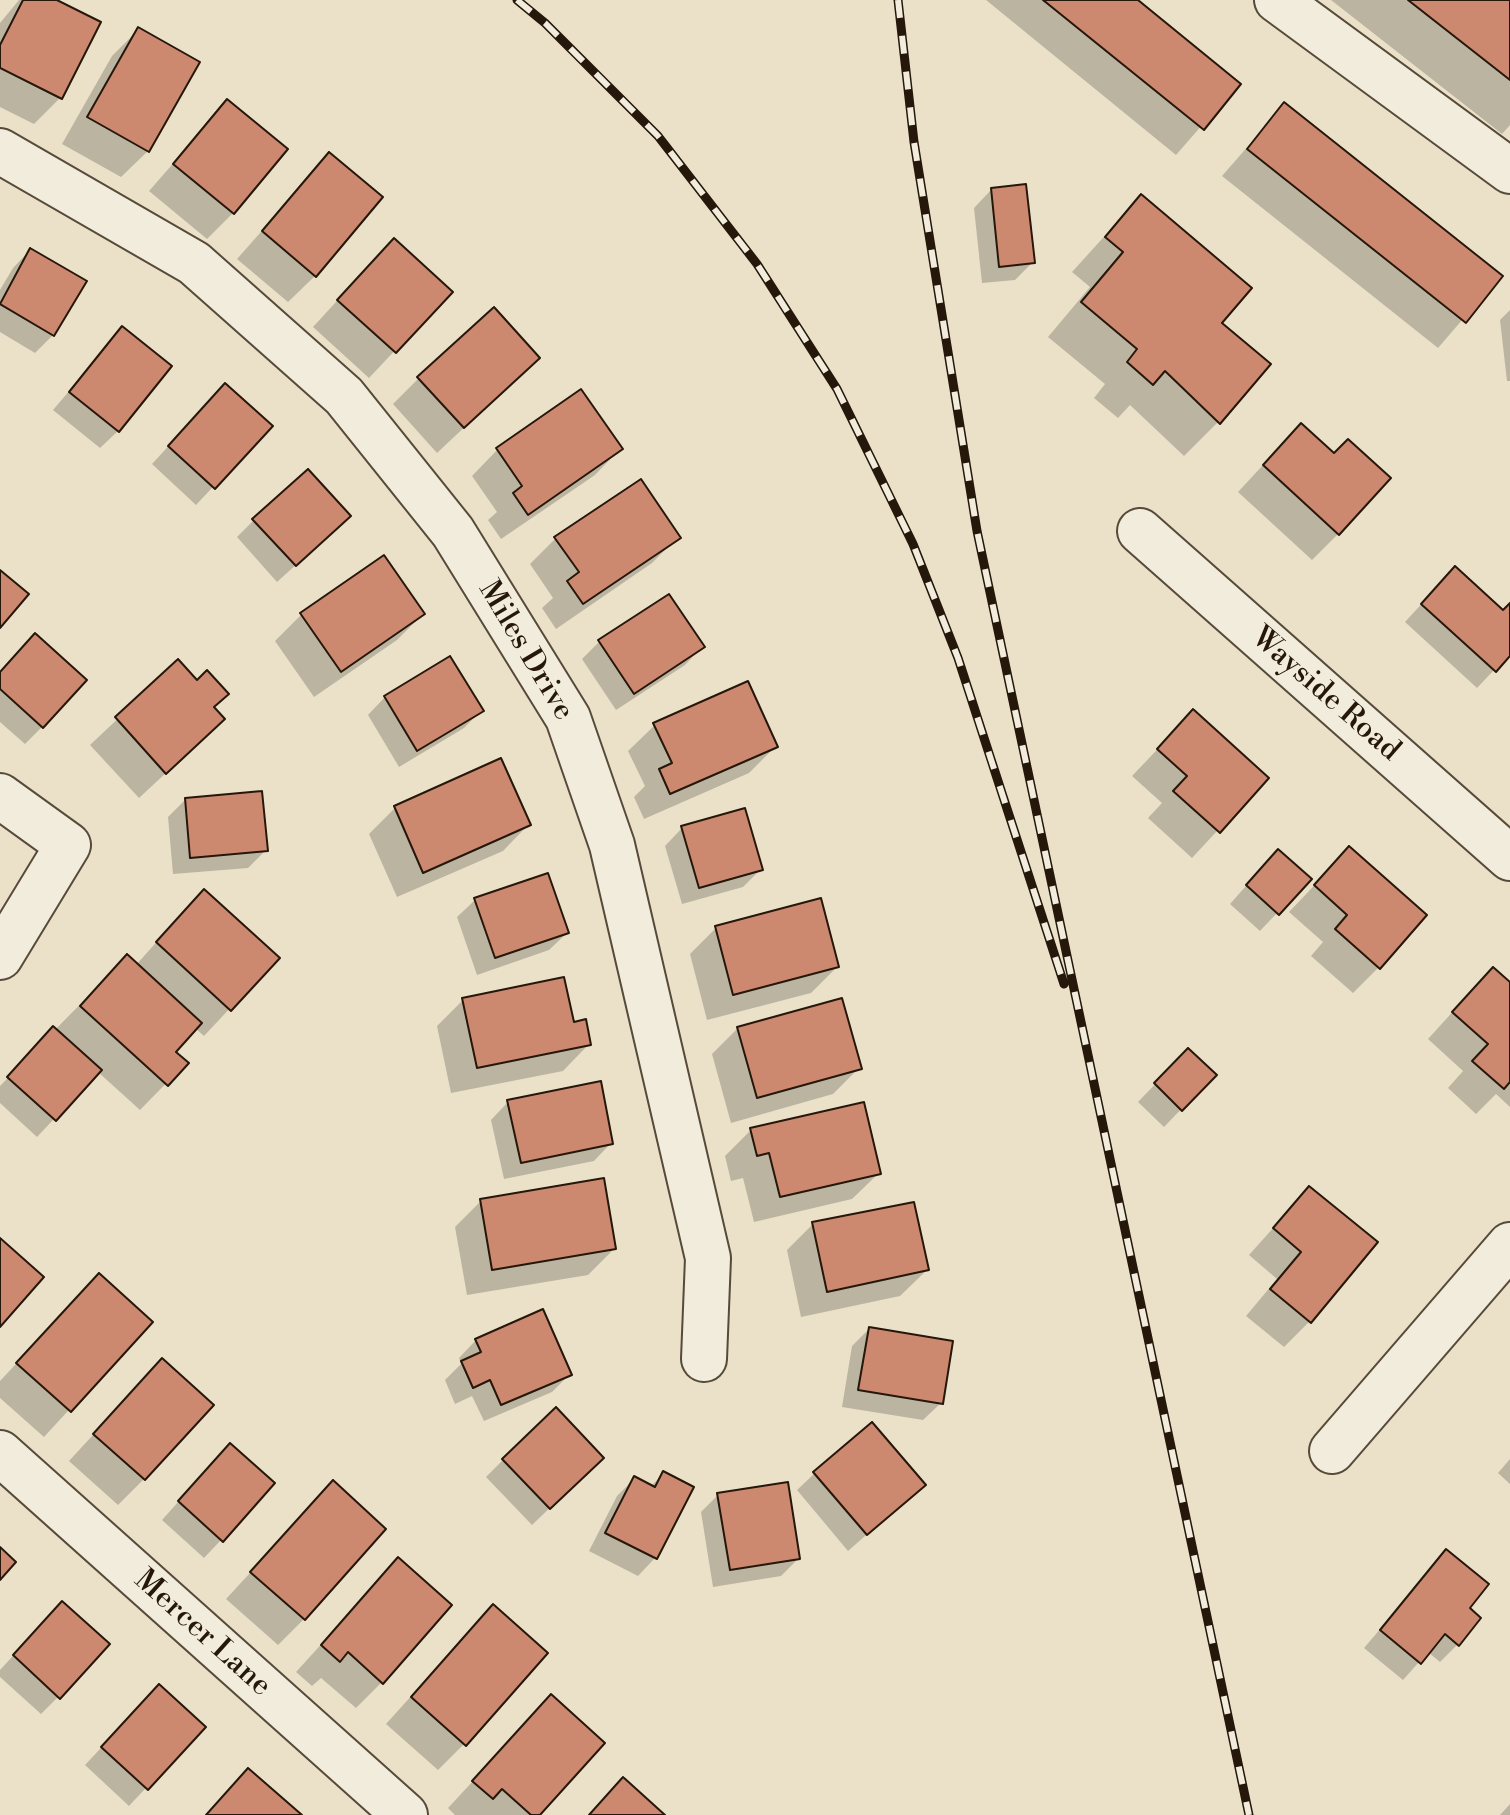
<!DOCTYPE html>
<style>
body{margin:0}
canvas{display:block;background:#eae1c8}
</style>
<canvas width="1510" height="1815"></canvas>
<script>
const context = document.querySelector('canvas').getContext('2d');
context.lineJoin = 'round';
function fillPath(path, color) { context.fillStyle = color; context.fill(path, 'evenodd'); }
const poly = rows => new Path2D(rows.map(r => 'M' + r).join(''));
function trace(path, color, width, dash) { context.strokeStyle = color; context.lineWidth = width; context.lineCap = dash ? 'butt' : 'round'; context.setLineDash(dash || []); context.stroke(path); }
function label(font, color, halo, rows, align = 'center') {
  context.font = font + ' "Libre Bodoni",serif'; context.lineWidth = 8; context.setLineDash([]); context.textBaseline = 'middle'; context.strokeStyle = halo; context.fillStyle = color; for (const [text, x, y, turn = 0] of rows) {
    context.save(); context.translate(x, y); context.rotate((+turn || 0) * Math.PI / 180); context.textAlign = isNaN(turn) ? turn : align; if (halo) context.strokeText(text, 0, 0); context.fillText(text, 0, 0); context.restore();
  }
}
fillPath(poly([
 [19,0,53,0,60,98,34,124,0,107,0,23],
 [986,0,1135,0,1238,84,1176,155],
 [1331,0,1510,0,1510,125,1502,134],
 [139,29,148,151,121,177,62,144,112,56],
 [227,102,233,213,207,239,149,191],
 [1284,105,1500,276,1438,348,1222,176],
 [329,155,315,276,288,302,237,259],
 [991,190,1033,262,1015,280,982,283,974,208],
 [1141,196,1219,324,1218,422,1184,456,1130,405,1118,418,1094,398,1105,384,1048,337,1090,287,1072,272],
 [30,250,53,335,35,353,0,332,0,290,13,268],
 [368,267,450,292,369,378,313,327],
 [1510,310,1510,381,1507,381,1500,320],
 [123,328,118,431,100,448,53,410],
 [538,358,437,453,393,404,419,378],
 [208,403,270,426,196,505,152,464],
 [621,448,595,475,501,539,488,520,497,512,472,476,498,449],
 [1275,452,1334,456,1338,534,1312,560,1238,492],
 [254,520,331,533,277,582,237,537],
 [678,537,652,563,556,629,542,608,553,598,530,564,556,538],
 [1438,586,1503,612,1510,605,1510,653,1477,688,1405,622],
 [423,614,397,640,314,697,275,641,301,615],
 [35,635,42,727,25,744,0,722,0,672],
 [600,641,702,647,685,665,616,710,582,659],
 [178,662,212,708,196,745,139,798,90,745],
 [385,697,482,710,464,728,399,767,368,715],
 [1193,712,1266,778,1192,858,1148,818,1162,803,1132,776],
 [655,725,775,747,749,773,644,819,634,797,645,786,628,751],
 [185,800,266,850,248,868,173,874,168,817],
 [395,808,529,824,503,851,397,897,369,834],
 [682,828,761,869,743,887,682,904,665,846],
 [1349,849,1379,967,1353,993,1311,956,1323,942,1289,912],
 [1261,869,1309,879,1260,931,1230,904],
 [475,900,567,933,549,950,477,975,457,917],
 [178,918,277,958,204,1036,195,1028,174,1052,186,1063,140,1110,98,1072,37,1137,0,1103,0,1086,101,983,136,965],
 [716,928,837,967,811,993,707,1020,690,954],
 [1510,985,1510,1107,1496,1094,1476,1114,1448,1088,1463,1071,1428,1039,1467,996],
 [463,1000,572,1024,589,1044,563,1071,451,1093,437,1026],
 [738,1028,859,1068,833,1094,731,1123,712,1054],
 [1188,1050,1214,1075,1164,1127,1138,1102],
 [508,1102,611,1143,594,1161,504,1179,491,1120],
 [751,1130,879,1173,852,1199,754,1222,743,1178,731,1181,725,1156],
 [1309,1188,1310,1321,1284,1347,1246,1316,1277,1279,1249,1255],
 [481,1201,614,1249,588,1275,467,1295,455,1227],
 [813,1224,927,1270,900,1296,801,1317,787,1250],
 [99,1275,150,1322,44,1437,0,1398,0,1381],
 [869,1329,941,1403,923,1420,842,1407,852,1346],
 [476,1340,570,1374,552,1392,484,1421,472,1396,455,1404,445,1380,461,1364,459,1358],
 [162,1360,144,1479,118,1505,69,1461],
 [1510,1459,1510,1484,1498,1473],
 [503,1460,584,1475,532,1525,486,1477],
 [213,1463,221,1540,204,1558,162,1520],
 [815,1473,923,1485,848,1551,797,1490],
 [663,1474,655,1558,638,1576,589,1551,617,1496,634,1479,650,1487],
 [333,1483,304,1619,278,1645,226,1599],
 [718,1495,798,1559,781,1576,713,1587,701,1512],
 [1446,1552,1467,1608,1458,1644,1440,1662,1428,1652,1403,1680,1364,1648],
 [398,1560,382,1682,356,1708,321,1678,312,1686,296,1672],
 [45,1621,58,1697,41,1714,0,1677,0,1670],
 [468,1633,464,1744,438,1770,386,1724],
 [551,1697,538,1815,455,1815,448,1808],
 [142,1704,203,1727,129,1806,85,1765],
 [1510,1804,1510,1815,1500,1815]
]), '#0003');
const building = poly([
 [23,0,57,0,101,22,62,99,0,68,0,45,23,0],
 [1043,0,1138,0,1241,84,1204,130,1043,0],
 [1408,0,1510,0,1510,80,1408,0],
 [138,27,200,62,149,152,87,117,138,27],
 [227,99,288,149,234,214,173,164,227,99],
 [1284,102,1503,276,1466,323,1247,149,1284,102],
 [329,152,383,197,316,277,262,231,329,152],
 [1026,184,1035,263,999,267,991,188,1026,184],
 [1141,194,1252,288,1222,323,1271,364,1220,424,1165,371,1153,385,1127,362,1137,349,1081,302,1123,252,1105,237,1141,194],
 [394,238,453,292,396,353,337,300,394,238],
 [30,248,87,281,54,336,0,304,30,248],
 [494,307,540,358,464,428,417,377,494,307],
 [122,326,172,366,119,432,69,392,122,326],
 [225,383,273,426,215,489,168,446,225,383],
 [581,389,623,449,528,515,513,493,522,486,496,448,581,389],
 [1301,423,1334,453,1348,439,1391,478,1339,535,1263,465,1301,423],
 [308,469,351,516,296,566,252,519,308,469],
 [641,479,681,538,583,604,567,581,579,572,554,537,641,479],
 [384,555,425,614,341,672,300,613,384,555],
 [1455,566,1503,610,1510,603,1510,656,1496,672,1421,604,1455,566],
 [0,570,29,594,0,628,0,570],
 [669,594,705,647,634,694,598,640,669,594],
 [35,633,87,680,43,728,0,689,0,672,35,633],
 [450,656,484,711,417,751,384,696,450,656],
 [178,659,197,680,207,670,229,694,214,707,225,719,166,774,115,717,178,659],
 [748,681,778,747,670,794,659,769,672,763,653,723,748,681],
 [1193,709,1269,778,1220,833,1173,791,1187,776,1157,749,1193,709],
 [501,758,531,825,423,873,394,806,501,758],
 [262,791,268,851,190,858,185,798,262,791],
 [745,808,763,870,699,888,681,826,745,808],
 [1349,846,1427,915,1380,969,1335,929,1347,915,1314,885,1349,846],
 [1278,849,1312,879,1279,915,1246,885,1278,849],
 [548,873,569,933,495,958,474,898,548,873],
 [204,889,280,958,231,1011,156,942,204,889],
 [821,898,839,967,733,995,715,926,821,898],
 [127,954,202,1023,176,1052,189,1063,168,1086,80,1006,127,954],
 [1493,967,1510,982,1510,1082,1504,1089,1472,1061,1488,1044,1452,1012,1493,967],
 [564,977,574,1022,586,1019,591,1045,477,1068,462,998,564,977],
 [842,998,862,1069,757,1098,737,1027,842,998],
 [53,1026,102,1070,56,1121,7,1077,53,1026],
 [1188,1048,1217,1075,1182,1111,1154,1083,1188,1048],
 [601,1081,613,1144,521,1163,507,1100,601,1081],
 [864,1102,881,1174,780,1197,769,1153,757,1156,750,1128,864,1102],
 [604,1178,616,1249,492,1270,480,1199,604,1178],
 [1309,1186,1378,1242,1311,1323,1270,1289,1301,1252,1273,1228,1309,1186],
 [914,1202,929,1270,827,1292,812,1222,914,1202],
 [0,1238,44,1277,0,1327,0,1238],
 [99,1273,153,1322,71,1412,16,1363,99,1273],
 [543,1309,572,1375,501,1405,490,1380,473,1388,461,1361,481,1352,475,1339,543,1309],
 [869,1327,953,1341,943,1404,858,1390,869,1327],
 [162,1358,214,1405,145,1480,93,1434,162,1358],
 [556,1407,604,1458,550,1509,502,1459,556,1407],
 [872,1422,926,1485,867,1535,813,1472,872,1422],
 [230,1443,275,1483,223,1542,178,1501,230,1443],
 [663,1471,694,1487,657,1559,605,1533,634,1476,655,1487,663,1471],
 [333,1480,386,1529,305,1620,250,1572,333,1480],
 [788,1482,800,1559,730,1570,717,1493,788,1482],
 [0,1547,16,1562,0,1580,0,1547],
 [1446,1549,1489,1584,1470,1608,1481,1618,1459,1646,1445,1634,1421,1664,1380,1630,1446,1549],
 [398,1557,452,1605,383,1684,348,1652,340,1662,321,1645,398,1557],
 [62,1601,110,1644,60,1699,13,1655,62,1601],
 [493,1604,548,1653,466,1746,411,1697,493,1604],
 [159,1684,206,1727,148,1790,101,1747,159,1684],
 [551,1694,605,1743,540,1815,531,1815,502,1789,493,1799,472,1781,551,1694],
 [248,1768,302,1815,206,1815,248,1768],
 [623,1777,665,1815,589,1815,623,1777]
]);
fillPath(building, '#cd8870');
trace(building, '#26170b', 2);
const minor = poly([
 [1277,0,1510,171],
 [0,151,194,263,344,396,453,532,568,718,612,845,708,1258,704,1359],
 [1140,531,1510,858],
 [0,796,68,845,0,957],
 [1332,1451,1510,1245],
 [0,1453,405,1815]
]);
trace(minor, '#574a3a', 48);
trace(minor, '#f1ecdb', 44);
const rail = poly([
 [517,0,545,23,658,136,757,264,837,389,913,544,958,658,1064,984],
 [898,0,914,142,977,531,1249,1815]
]);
trace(rail, '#26170b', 9);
trace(rail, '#f1ecdb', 6, [18]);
label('30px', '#26170b', '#f1ecdb', [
 ["Miles Drive",525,651,59],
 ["Wayside Road",1325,695,41],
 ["Mercer Lane",202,1634,42]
]);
</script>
